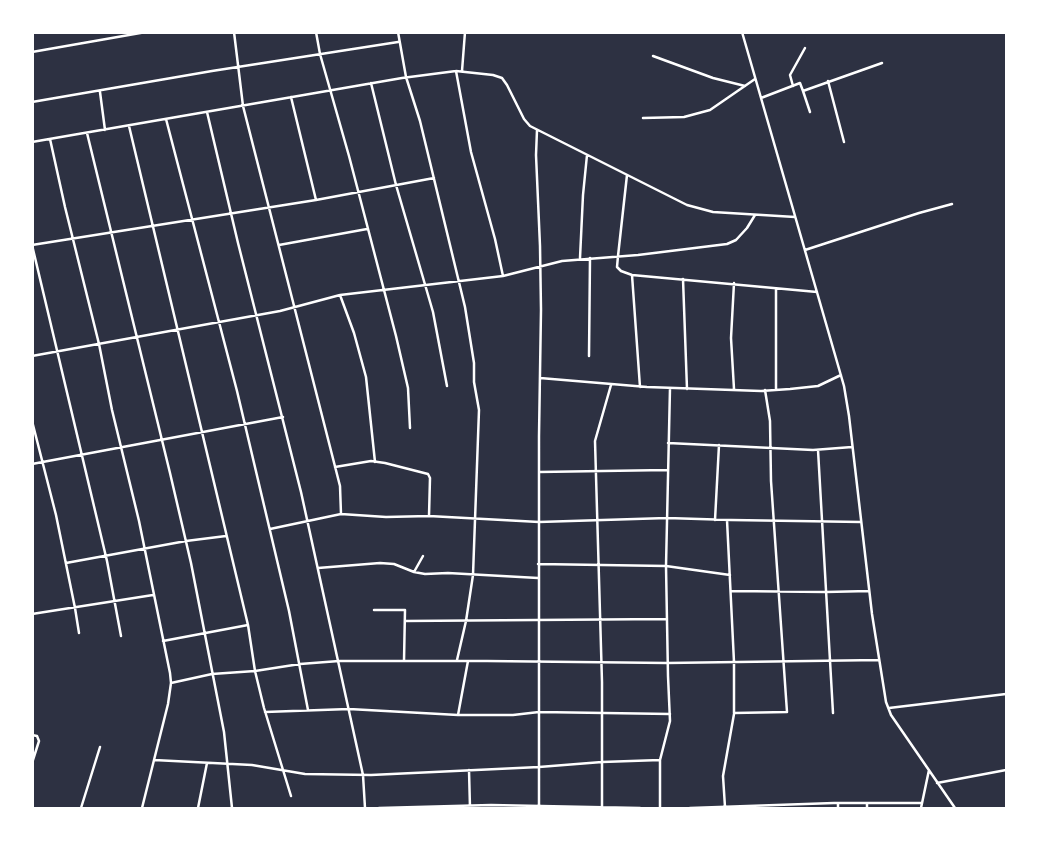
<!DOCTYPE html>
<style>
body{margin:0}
#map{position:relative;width:1039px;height:841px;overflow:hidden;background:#2d3142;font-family:Mulish,sans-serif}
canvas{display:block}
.frame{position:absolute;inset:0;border:34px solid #fff;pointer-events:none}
</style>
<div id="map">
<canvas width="1039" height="841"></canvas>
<div class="frame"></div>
</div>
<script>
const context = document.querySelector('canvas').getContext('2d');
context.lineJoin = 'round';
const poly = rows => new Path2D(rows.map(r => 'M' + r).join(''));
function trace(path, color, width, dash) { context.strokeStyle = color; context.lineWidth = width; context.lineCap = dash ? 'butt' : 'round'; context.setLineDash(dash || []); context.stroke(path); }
trace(poly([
 [234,32,243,106,340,486,341,514],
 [316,32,320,54,349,156,396,336,408,388,410,428],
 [398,32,406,77,420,121,465,307,474,363,474,382,479,410,473,575,466,621,457,660],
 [742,32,844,386,849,416,872,614,886,702,891,715,955,808],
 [32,52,146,32],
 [653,56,713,78,745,86],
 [456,71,471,152,495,239,503,276],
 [462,71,465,32],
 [828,81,844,142],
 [371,83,396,185,433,312,447,386],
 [793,86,790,75,805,48],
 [803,91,810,112],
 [100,92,105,130],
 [291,97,316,200],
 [761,98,800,83,803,91,882,63],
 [32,102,212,71,398,42],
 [207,112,238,243,301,492,363,775,365,808],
 [643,118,684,117,710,110,755,79],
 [166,119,237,391,289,611,308,710],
 [129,126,248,625,255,671,264,708,291,796],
 [537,130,536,155,540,246,541,310,539,436,539,808],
 [87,133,170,473,191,563,224,732,232,808],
 [50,139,65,207,99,344,112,410,139,521,170,673,171,683,168,704,142,808],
 [32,142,402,78,456,71,493,75,502,78,507,85,524,119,530,126,687,205,713,212,795,217],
 [627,175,618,256,617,267,621,271,632,275,817,292],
 [32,245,316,200,434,178],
 [32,245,107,561,121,636],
 [279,245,367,229],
 [805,250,919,213,952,204],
 [580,258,583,195,587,155],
 [632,275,640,387],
 [683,279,687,389],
 [776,289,776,390],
 [340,295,354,333,366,377,375,462],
 [32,356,280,311,340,295,503,276,562,261,638,255,727,244,736,240,747,228,755,215],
 [589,356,590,258],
 [540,378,647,387,761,391,790,389,818,386,841,375],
 [734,389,731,338,734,283],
 [32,421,56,515,75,608,79,633],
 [668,443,813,450,852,447],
 [818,450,833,713],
 [32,464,283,417],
 [335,467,371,461,385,463,428,474,430,478,429,516],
 [539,472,667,470],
 [715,520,719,445],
 [727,520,734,662,734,713,787,712,771,481,770,421,765,390],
 [270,529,341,514,386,517,429,516,539,522,667,518,731,520,861,522],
 [66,563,186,541,226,536],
 [538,564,666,566,730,575],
 [318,568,380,563,394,564,414,572,425,574,448,573,538,578],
 [414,572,423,556],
 [731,591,826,592,869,591],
 [374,610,405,610,404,661],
 [32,614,153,595],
 [405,621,667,619],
 [163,641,248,625],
 [171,683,212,674,255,671,300,664,339,661,487,661,667,663,879,660],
 [889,708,1006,694],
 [265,712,349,709,458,715,513,715,539,712,670,714],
 [458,715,468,661],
 [32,735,37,736,39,741,32,763],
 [154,760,252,765,305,774,371,775,539,767,602,762,660,760],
 [469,770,470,808],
 [937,783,1006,770],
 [838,803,838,808],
 [867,803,867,808],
 [725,807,723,776,734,714],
 [81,808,100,747],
 [198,808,207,763],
 [379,808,491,805,640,808],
 [602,808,602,682,595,441,611,385],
 [660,808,660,760,670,721,668,676,666,566,670,388],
 [690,808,834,803,922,803],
 [921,808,929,770]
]), '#fff', 2.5);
</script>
